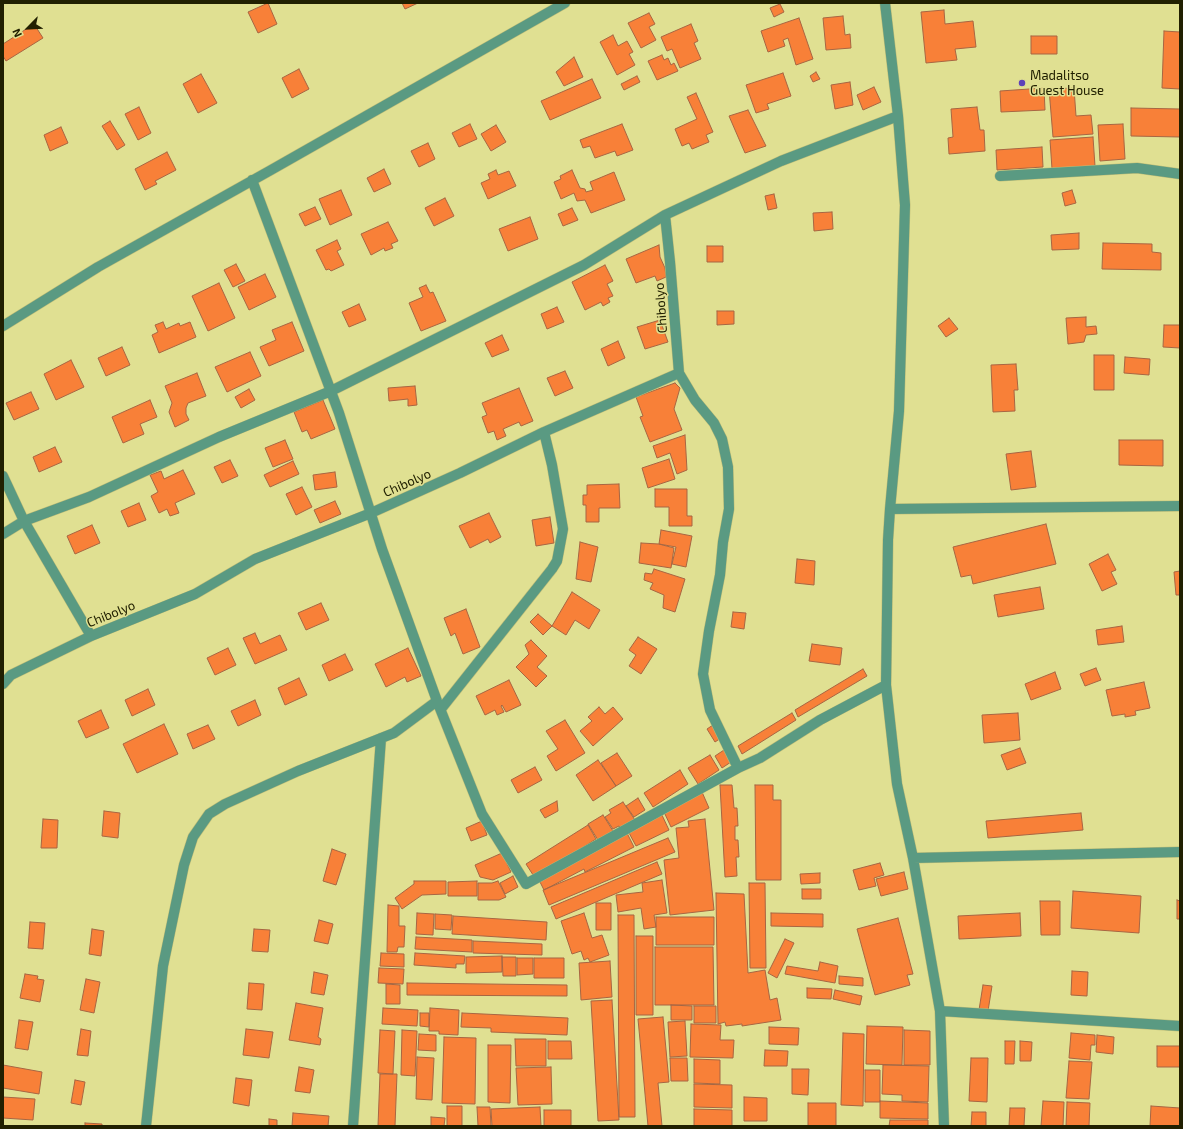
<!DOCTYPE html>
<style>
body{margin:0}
#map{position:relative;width:1183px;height:1129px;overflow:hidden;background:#e0e092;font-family:"Exo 2",sans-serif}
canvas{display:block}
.frame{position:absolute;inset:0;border:4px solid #212001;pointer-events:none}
.north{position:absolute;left:8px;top:8px;width:40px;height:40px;-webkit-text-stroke:3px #e0e092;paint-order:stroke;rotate:246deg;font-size:11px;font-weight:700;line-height:16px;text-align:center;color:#212001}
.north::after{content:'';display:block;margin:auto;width:14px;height:18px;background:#212001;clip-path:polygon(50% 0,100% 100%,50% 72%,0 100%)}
</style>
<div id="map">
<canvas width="1183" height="1129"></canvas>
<div class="frame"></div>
<div class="north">N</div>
</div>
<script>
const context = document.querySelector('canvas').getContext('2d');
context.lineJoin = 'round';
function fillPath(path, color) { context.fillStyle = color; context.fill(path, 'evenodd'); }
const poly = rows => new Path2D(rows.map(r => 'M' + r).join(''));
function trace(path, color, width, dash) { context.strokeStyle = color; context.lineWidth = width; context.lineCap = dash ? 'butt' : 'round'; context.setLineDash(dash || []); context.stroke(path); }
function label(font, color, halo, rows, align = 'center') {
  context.font = font + ' "Exo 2",sans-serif'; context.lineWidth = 3; context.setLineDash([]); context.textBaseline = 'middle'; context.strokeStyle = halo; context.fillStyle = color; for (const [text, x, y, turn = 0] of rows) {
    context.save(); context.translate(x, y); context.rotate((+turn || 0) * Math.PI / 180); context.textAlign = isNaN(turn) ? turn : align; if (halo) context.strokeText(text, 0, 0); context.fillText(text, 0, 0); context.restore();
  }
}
const building = poly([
 [268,3,277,24,258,33,248,12,268,3],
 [402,3,418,3,405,9,402,3],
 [780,4,784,12,774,17,770,8,780,4],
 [944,10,945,24,973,21,976,47,955,49,957,60,926,63,921,12,944,10],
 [649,13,655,24,649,27,656,40,641,48,628,23,649,13],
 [843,16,845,35,850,34,851,48,826,50,823,18,843,16],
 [799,18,813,59,796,65,788,38,783,40,785,46,768,52,761,31,799,18],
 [34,24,43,38,6,61,3,56,3,44,34,24],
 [691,24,698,41,694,43,701,59,680,68,672,49,667,51,661,37,691,24],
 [1164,31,1180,32,1180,89,1162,88,1164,31],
 [613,35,618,46,627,41,633,52,629,54,635,65,617,75,600,42,613,35],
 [1031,36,1057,36,1057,54,1031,54,1031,36],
 [662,55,664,60,668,58,671,65,674,63,678,71,657,80,648,61,662,55],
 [574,57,583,77,564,86,556,72,574,57],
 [299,69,309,89,292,98,282,78,299,69],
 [816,72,820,79,813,82,810,76,816,72],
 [783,73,791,96,767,104,769,109,756,113,746,85,783,73],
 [201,74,217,103,198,113,183,84,201,74],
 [637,76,640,82,624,90,621,84,637,76],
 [592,79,601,98,550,120,541,101,592,79],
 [850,82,853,105,835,109,831,85,850,82],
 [874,87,881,102,863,110,857,95,874,87],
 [1044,88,1045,110,1001,112,1000,91,1044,88],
 [1074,88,1076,116,1091,115,1093,134,1053,137,1049,89,1074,88],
 [696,93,713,132,706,135,709,142,692,149,689,143,682,146,675,129,697,119,687,97,696,93],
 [139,107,151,133,138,140,125,114,139,107],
 [977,107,980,130,984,130,985,151,949,154,948,138,953,137,951,109,977,107],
 [1131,108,1180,109,1180,137,1131,136,1131,108],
 [748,110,766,146,745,153,729,116,748,110],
 [110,121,125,145,117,150,102,126,110,121],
 [470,124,477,139,459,147,452,133,470,124],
 [622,124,633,150,617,156,615,151,595,158,590,146,583,148,580,140,622,124],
 [1123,124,1125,159,1100,161,1098,125,1123,124],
 [496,125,506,142,491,151,481,134,496,125],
 [61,127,68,143,50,151,44,135,61,127],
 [1093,137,1095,166,1052,169,1050,140,1093,137],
 [428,143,435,159,419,167,411,151,428,143],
 [1042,147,1043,167,997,170,996,150,1042,147],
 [167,152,176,170,155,181,157,184,145,190,135,169,167,152],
 [384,169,391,184,374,192,367,178,384,169],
 [496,170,498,175,509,171,516,186,488,199,481,183,490,179,488,174,496,170],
 [572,170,580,188,585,189,586,192,593,190,590,182,614,172,625,200,591,213,585,200,577,201,574,193,561,199,554,182,561,179,560,176,572,170],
 [341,190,352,215,330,225,319,199,341,190],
 [1072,190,1076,203,1065,206,1062,193,1072,190],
 [774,194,777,208,768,210,765,196,774,194],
 [445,198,454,216,434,226,425,208,445,198],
 [315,207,321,219,305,226,299,214,315,207],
 [572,208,578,220,563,226,558,214,572,208],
 [832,212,833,229,814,231,813,213,832,212],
 [530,217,538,239,508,251,499,229,530,217],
 [388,222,398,241,391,244,393,248,385,251,384,248,371,255,361,234,388,222],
 [1079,233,1079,249,1052,250,1051,235,1079,233],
 [337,240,341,249,337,251,344,265,331,271,329,269,326,270,316,250,337,240],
 [1103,243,1152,244,1152,252,1161,253,1161,270,1102,269,1103,243],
 [659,245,660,257,665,268,666,277,657,281,655,276,636,283,626,259,659,245],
 [707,246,723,246,723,262,707,262,707,246],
 [236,264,245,281,233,287,224,270,236,264],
 [605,265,613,281,607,284,613,296,608,298,610,302,603,306,601,302,585,310,572,282,605,265],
 [265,274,276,297,249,310,238,287,265,274],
 [219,283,235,318,208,331,192,296,219,283],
 [426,285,430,293,433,292,446,321,421,331,409,303,423,297,419,288,426,285],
 [359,304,366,320,349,327,342,312,359,304],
 [557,307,564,322,547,329,541,314,557,307],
 [717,311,734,311,734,324,717,325,717,311],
 [1086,317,1086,327,1096,326,1097,334,1086,335,1084,342,1068,344,1066,318,1086,317],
 [949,318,958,329,946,337,938,326,949,318],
 [660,320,668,342,645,349,637,327,660,320],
 [163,322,166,329,179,323,180,326,190,322,196,337,159,353,152,335,158,332,155,325,163,322],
 [292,322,304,351,269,366,260,347,276,340,272,330,292,322],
 [1164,325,1180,325,1180,348,1163,347,1164,325],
 [502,335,509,350,492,357,485,343,502,335],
 [618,341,625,358,608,366,601,349,618,341],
 [122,347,130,365,106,376,98,358,122,347],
 [250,352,261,376,227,392,215,367,250,352],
 [1094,355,1114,355,1114,390,1094,390,1094,355],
 [1125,357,1150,359,1149,375,1124,373,1125,357],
 [71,360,84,387,56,400,44,374,71,360],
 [1016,364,1018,390,1014,390,1015,411,993,412,991,365,1016,364],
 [565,371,573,388,555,396,547,378,565,371],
 [197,373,206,396,188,403,186,408,186,414,189,420,175,427,169,412,172,403,165,386,197,373],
 [675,383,680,388,674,409,682,430,650,442,640,417,643,416,636,397,675,383],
 [415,386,417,405,408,406,408,399,389,401,388,388,415,386],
 [519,388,533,421,521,426,519,422,503,429,506,436,497,440,494,431,488,433,482,417,487,415,482,403,519,388],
 [249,389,255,400,241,408,235,397,249,389],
 [31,392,39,409,14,420,6,403,31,392],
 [150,400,157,417,140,424,144,434,123,443,112,417,150,400],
 [323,400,335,429,311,439,307,430,302,432,294,412,323,400],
 [685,435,687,470,677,474,670,453,657,458,653,446,685,435],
 [285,440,293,459,273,467,265,448,285,440],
 [1119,440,1163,440,1163,466,1119,465,1119,440],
 [55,447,62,462,39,472,33,457,55,447],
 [1031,451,1036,487,1011,490,1006,454,1031,451],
 [669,459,675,479,648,488,642,468,669,459],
 [230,460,238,476,222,483,214,467,230,460],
 [293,461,299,474,270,487,264,475,293,461],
 [183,470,195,494,175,503,179,513,170,516,167,509,159,513,151,496,158,492,150,475,161,471,164,479,183,470],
 [335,472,337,487,315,490,313,475,335,472],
 [619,484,620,508,599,508,599,522,586,522,586,505,583,505,583,495,587,495,587,485,619,484],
 [302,487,312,507,296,515,286,494,302,487],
 [655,489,687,489,687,516,692,516,692,526,669,526,669,507,655,507,655,489],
 [335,501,341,514,320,523,314,510,335,501],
 [139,503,146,520,128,527,121,511,139,503],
 [489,513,501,537,490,543,488,539,470,548,459,526,489,513],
 [550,517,554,543,536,546,532,520,550,517],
 [1046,524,1056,564,973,584,971,575,961,577,953,547,1046,524],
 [92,525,100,543,75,554,67,536,92,525],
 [661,530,692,536,686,567,672,564,676,547,659,544,661,530],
 [580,542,598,547,591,582,576,579,580,542],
 [641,543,659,544,674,548,671,568,639,563,641,543],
 [1108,554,1116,570,1111,572,1117,584,1102,591,1089,564,1108,554],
 [797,559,815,561,814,585,795,583,797,559],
 [654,569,685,579,675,612,663,608,664,595,650,589,653,583,644,580,645,573,652,574,654,569],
 [1180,571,1180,595,1176,595,1174,572,1180,571],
 [1040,587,1044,609,998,617,994,595,1040,587],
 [572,592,600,610,589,629,575,620,566,635,552,626,572,592],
 [321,603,329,620,306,630,298,613,321,603],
 [466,609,480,647,463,654,455,633,451,636,444,618,466,609],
 [733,612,746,613,744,629,731,627,733,612],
 [538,614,552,626,543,635,530,622,538,614],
 [1122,626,1124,642,1098,645,1096,630,1122,626],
 [255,633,260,644,280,635,287,650,255,664,243,638,255,633],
 [638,637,657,649,641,674,629,666,636,655,629,650,638,637],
 [531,640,547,656,537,667,547,676,536,687,516,667,529,654,525,645,531,640],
 [812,644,842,648,840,665,809,661,812,644],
 [228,648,236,665,215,675,207,658,228,648],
 [408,648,421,676,407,682,405,677,386,687,375,664,408,648],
 [345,654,353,670,329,681,322,665,345,654],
 [1096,668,1101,680,1085,686,1080,674,1096,668],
 [863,669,867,676,798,717,795,710,863,669],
 [1055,672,1061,689,1031,700,1025,684,1055,672],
 [299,678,307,695,285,705,278,688,299,678],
 [509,680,521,705,506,712,502,705,501,706,504,712,497,715,495,710,485,715,476,696,509,680],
 [1144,682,1150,708,1135,711,1136,715,1125,717,1125,714,1112,716,1106,690,1144,682],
 [148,689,155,705,132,716,125,700,148,689],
 [255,700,261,715,238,726,231,711,255,700],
 [599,707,605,714,613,707,623,719,593,746,580,731,592,721,588,717,599,707],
 [101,710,109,728,86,738,78,721,101,710],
 [792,713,796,720,742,754,738,746,792,713],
 [1018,713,1020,740,984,743,982,715,1018,713],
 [565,720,585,753,556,771,547,756,558,749,546,731,565,720],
 [164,724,178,754,137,773,123,744,164,724],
 [208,725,215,739,193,749,187,734,208,725],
 [713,725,721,738,715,742,707,729,713,725],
 [1020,748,1026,763,1007,770,1001,755,1020,748],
 [724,750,731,762,722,768,715,756,724,750],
 [617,753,632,776,616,786,601,763,617,753],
 [710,755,719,770,698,784,688,768,710,755],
 [598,760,616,786,593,801,576,775,598,760],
 [535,767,542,780,518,793,511,780,535,767],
 [680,770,688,784,653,807,644,793,680,770],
 [720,785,732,785,734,808,737,808,738,826,735,826,735,840,738,840,739,857,736,857,737,876,725,877,720,785],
 [755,785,773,785,773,800,781,800,781,880,756,880,755,785],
 [702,792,709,808,671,827,664,812,702,792],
 [638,798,645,810,634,817,626,806,638,798],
 [557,801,558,811,545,818,540,810,557,801],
 [623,802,635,820,621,828,619,826,613,829,605,817,611,813,609,810,623,802],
 [104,811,120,813,118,838,102,836,104,811],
 [661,813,669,830,636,846,628,831,661,813],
 [1081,813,1083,830,988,838,986,821,1081,813],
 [603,815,613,831,598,840,588,824,603,815],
 [43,819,58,820,57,848,41,848,43,819],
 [705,819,714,910,670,915,664,860,679,858,676,828,689,827,688,821,705,819],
 [482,821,487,835,471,841,466,828,482,821],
 [588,825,596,839,535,878,526,864,588,825],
 [627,833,634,847,585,872,584,869,544,890,538,878,627,833],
 [668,838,675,852,549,905,543,890,668,838],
 [332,849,346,854,336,885,323,881,332,849],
 [502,853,511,872,493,880,480,877,475,865,502,853],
 [657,862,662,874,556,919,551,907,657,862],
 [880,863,884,875,874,878,876,886,859,890,853,870,880,863],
 [904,872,908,889,881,896,876,879,904,872],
 [820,873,820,883,801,884,800,874,820,873],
 [513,876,518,887,505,894,500,883,513,876],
 [662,880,667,913,654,915,656,927,644,929,641,908,618,912,616,895,643,892,642,883,662,880],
 [414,881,446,881,446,894,422,895,402,909,395,898,414,884,414,881],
 [477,881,477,896,448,896,448,882,477,881],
 [498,881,506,897,499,900,478,900,478,883,492,883,498,881],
 [749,883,765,883,766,968,750,968,749,883],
 [802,889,821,889,821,899,802,899,802,889],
 [1073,891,1141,896,1139,933,1071,928,1073,891],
 [716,893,744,894,748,973,765,970,770,1000,777,998,781,1020,742,1026,742,1024,726,1026,725,1022,718,1024,716,893],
 [1177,900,1180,901,1180,919,1177,919,1177,900],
 [1040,901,1060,901,1060,935,1041,935,1040,901],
 [596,903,611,903,611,930,596,930,596,903],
 [388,905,399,906,399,926,405,926,404,947,398,947,397,952,387,952,388,905],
 [417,913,434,914,433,935,416,934,417,913],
 [584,913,592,938,602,935,609,955,590,962,588,958,584,960,581,951,572,954,561,921,584,913],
 [771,913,823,914,823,927,771,926,771,913],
 [1020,913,1021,936,959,939,958,916,1020,913],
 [435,914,452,915,451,930,435,929,435,914],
 [618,915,634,915,635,1117,619,1117,618,915],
 [453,916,547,922,546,940,452,934,453,916],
 [656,917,714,917,714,945,656,945,656,917],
 [898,918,913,974,907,975,910,985,875,995,857,929,898,918],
 [319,920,333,924,328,944,314,941,319,920],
 [30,922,45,923,43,949,28,948,30,922],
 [92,929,104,931,101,956,89,954,92,929],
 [254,929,270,930,268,952,252,951,254,929],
 [636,936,653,936,653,1015,636,1015,636,936],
 [416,937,472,940,472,952,415,949,416,937],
 [785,939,794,943,777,978,768,973,785,939],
 [473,941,542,944,542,955,473,953,473,941],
 [655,947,713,947,714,1005,655,1005,655,947],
 [381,953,404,954,404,967,380,966,381,953],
 [415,953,465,956,464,964,456,964,456,968,414,965,415,953],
 [502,956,502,972,466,973,466,957,502,956],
 [502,957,516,957,516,976,503,976,502,957],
 [517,958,533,958,533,974,517,975,517,958],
 [534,958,564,958,564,978,534,978,534,958],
 [610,961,612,997,581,1000,579,963,610,961],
 [820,962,838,966,835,983,785,974,787,966,818,971,820,962],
 [379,968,404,969,403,984,378,983,379,968],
 [1072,971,1088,972,1087,996,1071,995,1072,971],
 [314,972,328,975,324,995,311,993,314,972],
 [25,974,38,976,37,979,44,980,40,1002,20,998,25,974],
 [839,976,863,978,863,986,839,984,839,976],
 [86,979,100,982,94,1013,80,1010,86,979],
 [249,983,264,984,262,1010,247,1009,249,983],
 [407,983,567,985,567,996,407,995,407,983],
 [386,984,400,985,400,1004,386,1004,386,984],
 [983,985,992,986,988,1011,979,1010,983,985],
 [807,988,832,989,831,999,807,998,807,988],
 [835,990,862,996,860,1005,833,999,835,990],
 [612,1000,619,1120,598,1121,591,1001,612,1000],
 [296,1003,323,1008,318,1037,321,1039,320,1045,289,1040,296,1003],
 [671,1005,692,1006,692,1020,671,1020,671,1005],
 [694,1006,716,1006,716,1023,694,1023,694,1006],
 [383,1008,418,1010,417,1026,382,1024,383,1008],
 [430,1008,459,1010,458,1035,439,1034,439,1031,429,1031,430,1008],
 [420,1013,429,1013,429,1027,420,1026,420,1013],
 [462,1013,568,1018,567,1035,491,1032,491,1028,461,1027,462,1013],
 [663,1017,669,1082,658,1083,662,1126,648,1126,638,1019,663,1017],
 [19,1020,33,1022,28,1050,15,1048,19,1020],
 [685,1021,687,1056,670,1057,668,1022,685,1021],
 [691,1024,721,1025,720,1040,734,1040,733,1058,690,1057,691,1024],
 [867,1026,903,1027,902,1065,866,1064,867,1026],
 [769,1027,799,1028,798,1045,769,1044,769,1027],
 [81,1029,91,1031,88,1056,77,1055,81,1029],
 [246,1029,273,1032,269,1058,243,1055,246,1029],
 [380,1030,395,1031,393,1074,378,1073,380,1030],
 [402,1030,417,1031,415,1076,401,1075,402,1030],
 [904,1030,930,1031,930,1065,904,1065,904,1030],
 [843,1033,864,1034,863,1106,841,1105,843,1033],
 [1071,1033,1095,1035,1095,1045,1091,1045,1090,1060,1069,1058,1071,1033],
 [419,1034,436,1035,436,1051,418,1050,419,1034],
 [1097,1035,1114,1037,1113,1054,1096,1052,1097,1035],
 [444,1037,476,1038,475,1104,442,1103,444,1037],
 [515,1039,546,1039,546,1066,516,1066,515,1039],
 [548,1041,571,1041,572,1059,548,1059,548,1041],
 [1005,1041,1015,1041,1014,1064,1005,1064,1005,1041],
 [1020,1041,1032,1042,1031,1061,1020,1061,1020,1041],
 [488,1045,511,1045,510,1103,488,1102,488,1045],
 [1157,1046,1180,1046,1180,1067,1157,1067,1157,1046],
 [765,1050,788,1051,787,1066,764,1066,765,1050],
 [417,1057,434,1058,432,1100,416,1099,417,1057],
 [670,1058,687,1058,688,1081,671,1081,670,1058],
 [971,1058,988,1058,987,1102,969,1101,971,1058],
 [694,1059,720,1060,720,1084,694,1083,694,1059],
 [1069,1061,1092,1062,1089,1099,1066,1098,1069,1061],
 [3,1065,42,1072,39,1094,3,1088,3,1065],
 [883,1065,929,1066,928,1102,902,1101,902,1095,882,1094,883,1065],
 [299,1067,314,1070,310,1093,295,1091,299,1067],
 [551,1067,552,1104,518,1105,516,1068,551,1067],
 [792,1069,809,1069,808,1095,792,1094,792,1069],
 [865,1070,880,1070,880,1102,865,1102,865,1070],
 [380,1074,397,1074,395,1126,378,1126,380,1074],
 [236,1078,252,1080,249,1106,233,1103,236,1078],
 [75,1080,85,1082,81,1105,71,1103,75,1080],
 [694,1084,732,1085,732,1108,694,1107,694,1084],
 [3,1097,35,1099,33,1120,3,1118,3,1097],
 [744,1097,767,1098,767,1121,744,1121,744,1097],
 [880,1101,928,1103,928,1119,880,1118,880,1101],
 [1043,1101,1064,1102,1063,1126,1041,1126,1043,1101],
 [1067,1102,1090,1103,1089,1126,1066,1126,1067,1102],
 [808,1103,836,1103,836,1126,808,1126,808,1103],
 [447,1106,462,1106,462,1126,447,1126,447,1106],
 [1151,1106,1180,1108,1180,1126,1150,1126,1151,1106],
 [477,1107,490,1107,491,1126,478,1126,477,1107],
 [540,1107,541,1126,492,1126,491,1109,540,1107],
 [1010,1108,1025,1108,1024,1126,1009,1126,1010,1108],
 [694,1109,732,1110,732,1126,694,1126,694,1109],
 [544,1110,571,1110,571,1126,544,1126,544,1110],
 [972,1112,986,1112,986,1126,971,1126,972,1112],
 [293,1113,329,1116,328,1126,292,1126,293,1113],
 [431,1117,445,1118,444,1126,431,1126,431,1117],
 [269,1119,277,1120,277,1126,269,1126,269,1119],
 [890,1120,928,1120,928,1126,889,1126,890,1120],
 [85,1123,102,1124,102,1126,85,1126,85,1123]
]);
fillPath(building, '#f88038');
trace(building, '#a76542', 1);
const minor = poly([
 [885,3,898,116,905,205,899,411,890,509,888,540,886,685,897,784,913,858,940,1011,944,1126],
 [1000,176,1137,168,1180,174],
 [252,180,339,413,382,549,437,701,482,814,526,884,738,768,760,758,820,720,886,685],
 [3,326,98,267,271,170,565,3],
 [679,373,695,400,714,423,722,439,728,467,729,509,723,542,720,575,709,631,703,674,710,710,738,768],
 [3,476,24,521,91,636],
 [890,509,1180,506],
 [3,534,24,521,89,497,219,437,331,391,584,265,665,215,781,161,898,116],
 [3,684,11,675,91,636,195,594,255,559,371,513,460,473,544,432,679,373,670,262,665,215],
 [441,709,552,569,557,561,563,529,552,465,544,432],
 [913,858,1180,852],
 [940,1011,1180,1026],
 [146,1126,163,966,184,865,193,837,209,814,225,804,298,771,394,733,437,701],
 [353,1126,381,738]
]);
trace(minor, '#bebd78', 11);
trace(minor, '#5a9a82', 10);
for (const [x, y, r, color] of [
 [1022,83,4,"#5d41b9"]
]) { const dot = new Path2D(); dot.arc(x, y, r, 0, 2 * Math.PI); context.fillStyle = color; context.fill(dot); trace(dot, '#e0e092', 1.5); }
label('13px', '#212001', '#e0e092', [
 ["Madalitso",1030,76],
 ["Guest House",1030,91]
], 'left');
label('13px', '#212001', '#e0e092', [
 ["Chibolyo",661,308,-94],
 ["Chibolyo",407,483,-24],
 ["Chibolyo",111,614,-22]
]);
</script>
